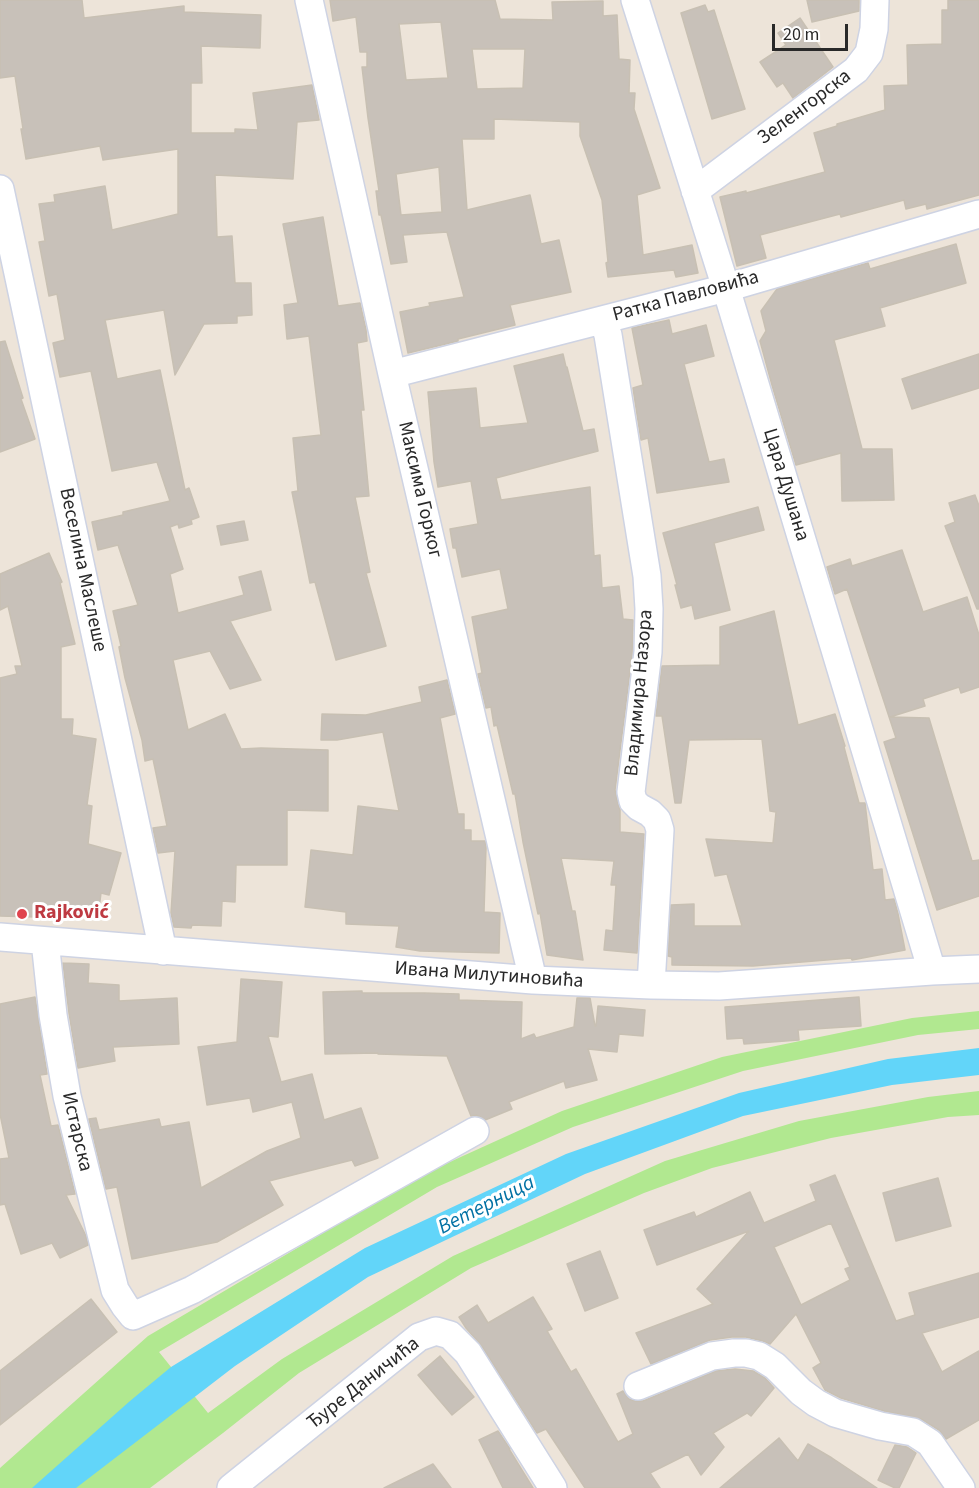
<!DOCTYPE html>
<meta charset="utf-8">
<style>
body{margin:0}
#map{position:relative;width:979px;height:1488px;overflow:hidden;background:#ede4d9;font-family:"Source Sans 3",sans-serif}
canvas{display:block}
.scale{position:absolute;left:772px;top:24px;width:76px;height:27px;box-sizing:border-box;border:3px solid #292929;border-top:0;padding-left:8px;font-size:18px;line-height:21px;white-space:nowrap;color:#292929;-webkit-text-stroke:4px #fff;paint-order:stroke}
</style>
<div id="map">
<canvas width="979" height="1488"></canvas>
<div class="scale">20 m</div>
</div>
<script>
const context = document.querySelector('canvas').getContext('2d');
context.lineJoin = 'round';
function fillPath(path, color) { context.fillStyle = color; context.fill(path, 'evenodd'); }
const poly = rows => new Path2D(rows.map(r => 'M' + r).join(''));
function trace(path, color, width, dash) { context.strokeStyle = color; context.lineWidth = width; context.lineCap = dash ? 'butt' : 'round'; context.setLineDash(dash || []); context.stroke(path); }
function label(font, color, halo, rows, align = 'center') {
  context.font = font + ' "Source Sans 3",sans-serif'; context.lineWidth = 6; context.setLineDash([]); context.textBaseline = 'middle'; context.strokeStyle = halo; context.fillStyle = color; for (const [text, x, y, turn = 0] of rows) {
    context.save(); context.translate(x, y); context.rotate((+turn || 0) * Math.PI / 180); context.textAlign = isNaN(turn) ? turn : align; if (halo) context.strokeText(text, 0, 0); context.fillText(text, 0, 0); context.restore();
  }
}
fillPath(poly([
 [979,1011,979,1029,918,1035,743,1071,573,1127,437,1187,159,1352,208,1413,282,1359,453,1256,665,1161,799,1121,928,1097,979,1091,979,1115,948,1117,831,1138,712,1168,644,1193,471,1268,299,1373,223,1433,150,1488,0,1488,0,1468,148,1336,421,1175,562,1111,722,1057,912,1018]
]), '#b1e890');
fillPath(poly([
 [979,1048,979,1075,892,1085,743,1116,585,1174,368,1277,235,1366,76,1488,32,1488,130,1401,171,1367,365,1248,566,1154,739,1093,888,1059]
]), '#62d5f9');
const building = poly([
 [0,0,82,0,84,18,184,6,184,12,261,15,260,48,201,46,202,83,191,83,191,133,235,133,235,129,258,130,253,93,312,85,319,120,297,122,293,179,215,175,217,237,232,236,235,283,251,283,252,315,237,316,237,323,204,324,175,375,164,310,105,320,117,379,160,370,185,490,189,488,199,517,191,520,192,524,179,528,178,524,170,527,183,569,170,574,178,613,244,595,239,577,261,571,271,610,230,621,261,680,230,689,210,651,173,660,188,730,225,714,241,749,261,748,328,750,328,811,287,810,287,865,236,865,235,902,222,901,221,926,192,925,191,928,174,927,171,913,175,851,158,853,153,828,167,826,153,759,145,761,142,740,125,678,119,647,121,646,113,611,138,605,118,545,98,550,92,522,123,515,123,512,170,501,157,462,112,471,91,371,60,377,53,343,65,340,57,294,49,296,39,242,45,241,39,204,55,202,54,195,105,186,112,230,178,214,178,149,103,160,100,146,26,159,21,129,23,129,15,76,0,78,0,0],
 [330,0,495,0,500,19,553,20,552,2,603,1,603,16,617,15,619,59,630,60,629,93,635,93,634,109,660,188,637,195,643,255,692,245,698,273,676,277,674,270,608,277,606,263,608,262,602,200,580,136,580,122,494,119,494,139,462,139,467,210,530,195,541,244,559,240,571,292,510,305,515,325,458,339,458,341,408,353,400,312,430,306,429,303,464,297,447,232,403,235,407,262,391,264,381,215,379,215,376,191,379,191,368,118,362,67,367,67,367,52,360,52,356,17,333,21,330,0],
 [441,22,448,78,406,80,399,24,441,22],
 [472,49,525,49,523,88,477,89,472,49],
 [439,167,442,212,401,215,396,174,439,167],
 [807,0,859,0,859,11,812,22,807,0],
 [948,0,979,0,979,195,927,209,926,204,906,209,904,200,841,217,840,214,760,235,766,258,737,266,720,197,746,191,746,193,825,172,814,133,837,126,837,124,885,110,884,86,908,85,907,45,942,44,942,10,948,10,948,0],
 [705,5,708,12,714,10,745,109,712,119,681,13,705,5],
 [800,18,833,67,793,98,783,83,777,87,760,62,786,45,778,33,800,18],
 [323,217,338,306,360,303,366,330,367,341,357,343,364,410,361,410,369,496,355,497,370,572,366,573,386,646,336,660,315,582,310,583,292,492,298,491,293,438,321,435,309,336,287,339,284,305,298,303,283,224,323,217],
 [956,244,966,283,880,308,885,326,834,340,862,449,892,449,894,500,842,501,841,453,796,465,772,385,760,341,766,331,761,311,777,289,868,263,870,269,956,244],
 [669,320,672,334,706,325,714,356,684,364,709,462,724,459,729,482,657,493,648,438,641,440,633,388,643,385,632,328,669,320],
 [5,341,23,398,21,399,35,439,0,452,0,342,5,341],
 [563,354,566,367,567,367,583,431,594,429,598,451,496,478,501,500,590,487,594,556,600,555,602,588,619,586,623,619,633,620,632,655,615,790,618,804,620,810,620,832,644,834,637,953,604,950,606,930,613,931,616,885,611,885,614,861,561,858,572,911,575,911,583,960,547,955,540,913,538,914,523,842,515,794,513,794,497,725,494,726,491,707,486,708,478,674,482,673,472,617,508,609,500,569,462,577,456,548,453,548,450,529,478,524,471,481,438,487,434,462,428,392,476,388,480,428,528,423,514,366,563,354],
 [979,354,979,388,912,409,902,379,979,354],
 [975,495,979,506,979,609,977,609,945,526,955,522,949,503,975,495],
 [758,507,764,530,714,543,730,610,695,619,692,605,681,608,675,585,677,585,663,533,758,507],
 [244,521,248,540,221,545,217,526,244,521],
 [902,550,923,612,967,597,979,635,979,687,961,693,959,687,923,699,925,706,890,717,929,718,972,861,979,860,979,896,937,910,884,742,896,738,847,589,835,594,827,567,850,559,852,566,902,550],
 [49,553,62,582,60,583,75,644,61,647,61,719,73,719,72,735,96,739,87,805,92,806,88,844,121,853,109,895,101,893,98,917,74,914,74,917,37,913,36,917,0,916,0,678,17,674,15,666,22,666,8,606,0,610,0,574,49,553],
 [774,611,798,725,835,714,845,746,844,747,859,803,865,803,873,870,882,869,885,900,894,899,898,914,905,950,852,960,851,958,753,966,672,965,672,957,668,956,671,905,694,904,694,926,742,926,727,874,715,876,706,839,773,843,776,812,770,811,762,739,689,740,681,803,675,803,662,716,656,716,662,666,720,665,720,627,774,611],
 [447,680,455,714,440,718,458,814,464,814,464,830,471,830,471,841,485,841,486,847,484,912,500,913,499,953,420,951,396,947,399,926,346,924,346,912,305,907,311,850,353,855,358,806,399,811,383,732,337,740,321,740,322,714,366,715,422,702,419,687,447,680],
 [63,963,89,964,88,983,119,985,119,1001,177,998,179,1044,113,1047,115,1061,78,1068,69,1013,63,963],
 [241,979,282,982,278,1037,268,1036,281,1082,312,1074,324,1120,361,1108,378,1158,355,1166,352,1160,269,1181,283,1205,217,1242,132,1259,117,1187,106,1189,89,1119,96,1118,99,1130,159,1119,161,1127,189,1122,201,1188,267,1151,301,1138,292,1102,253,1112,250,1098,207,1105,198,1047,237,1042,241,979],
 [362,991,362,993,424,993,459,994,459,1000,522,1002,521,1039,534,1034,536,1038,574,1027,577,998,590,998,595,1026,596,1026,598,1006,645,1010,643,1036,619,1034,617,1052,588,1049,597,1080,566,1088,564,1081,509,1102,512,1109,485,1120,476,1115,471,1116,447,1056,378,1054,378,1053,325,1054,323,992,362,991],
 [35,997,47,1074,40,1075,51,1126,58,1125,75,1194,66,1195,86,1236,88,1245,60,1258,52,1243,21,1254,5,1204,0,1205,0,1159,9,1158,0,1114,0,1004,35,997],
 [859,997,861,1026,798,1030,799,1040,744,1044,743,1038,727,1039,725,1007,859,997],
 [835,1175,896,1321,915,1315,909,1293,979,1273,979,1317,922,1333,942,1372,979,1351,979,1420,946,1439,939,1430,921,1419,884,1411,841,1398,825,1390,813,1368,821,1363,796,1314,770,1344,763,1341,746,1337,732,1337,710,1340,651,1364,636,1333,713,1304,697,1289,749,1231,657,1265,644,1230,694,1212,696,1217,750,1192,764,1223,816,1201,810,1185,835,1175],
 [831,1223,850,1267,845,1269,850,1280,801,1305,774,1247,831,1223],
 [938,1178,951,1226,896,1241,883,1193,938,1178],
 [600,1251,618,1298,585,1311,567,1264,600,1251],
 [533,1297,552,1329,547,1331,571,1372,576,1369,618,1442,633,1434,617,1394,623,1391,629,1399,635,1401,643,1401,716,1371,735,1369,753,1371,765,1378,774,1388,751,1416,747,1413,713,1433,724,1447,701,1475,688,1454,650,1473,660,1488,585,1488,546,1429,537,1433,481,1345,466,1328,459,1317,477,1305,488,1323,533,1297],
 [91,1299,117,1332,0,1425,0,1371,91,1299],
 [440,1356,474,1397,452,1415,418,1375,440,1356],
 [498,1431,510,1449,509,1449,533,1488,503,1488,479,1440,498,1431],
 [779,1438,798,1461,808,1444,832,1458,877,1488,720,1488,779,1438],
 [895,1445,907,1447,916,1453,899,1488,895,1488,878,1480,895,1445],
 [433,1464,451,1488,384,1488,433,1464]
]);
fillPath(building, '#c8c1b9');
trace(building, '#c8c0b3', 1.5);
const minor = poly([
 [309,0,392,374,533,980],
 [635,0,726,288,932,971],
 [0,189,163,951],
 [695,191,856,70,869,53,874,29,875,0],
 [603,320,608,335,647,576,649,609,648,652,631,792,633,801,639,807,650,813,657,820,660,830,651,985],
 [392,374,726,288,979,214],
 [0,937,533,980,651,985,719,986,932,971,979,969],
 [45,941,53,1015,67,1096,115,1290,125,1306,133,1316,192,1290,475,1131],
 [638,1386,712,1356,734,1353,746,1353,759,1356,775,1366,801,1392,816,1403,835,1413,880,1426,913,1432,930,1443,961,1488],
 [231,1488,419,1337,436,1331,450,1335,468,1353,553,1488]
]);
trace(minor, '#ced3e3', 30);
trace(minor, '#fff', 27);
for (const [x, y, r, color] of [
 [22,914,6,"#e0444e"]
]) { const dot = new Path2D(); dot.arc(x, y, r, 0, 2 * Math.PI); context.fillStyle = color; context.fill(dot); trace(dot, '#fff', 2); }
label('20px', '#292929', '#fff', [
 ["Зеленгорска",805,108,-37],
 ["Ратка Павловића",686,297,-15],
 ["Цара Душана",785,485,73],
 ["Максима Горког",419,490,77],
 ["Веселина Маслеше",82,570,78],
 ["Владимира Назора",640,693,-85],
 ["Ивана Милутиновића",489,976,4],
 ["Истарска",76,1132,77],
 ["Ђуре Даничића",364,1384,-38]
]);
label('bold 20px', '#be3a42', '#fff', [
 ["Rajković",34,914]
], 'left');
label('italic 21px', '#0271a4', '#fff', [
 ["Ветерница",487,1206,-27]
]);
</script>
